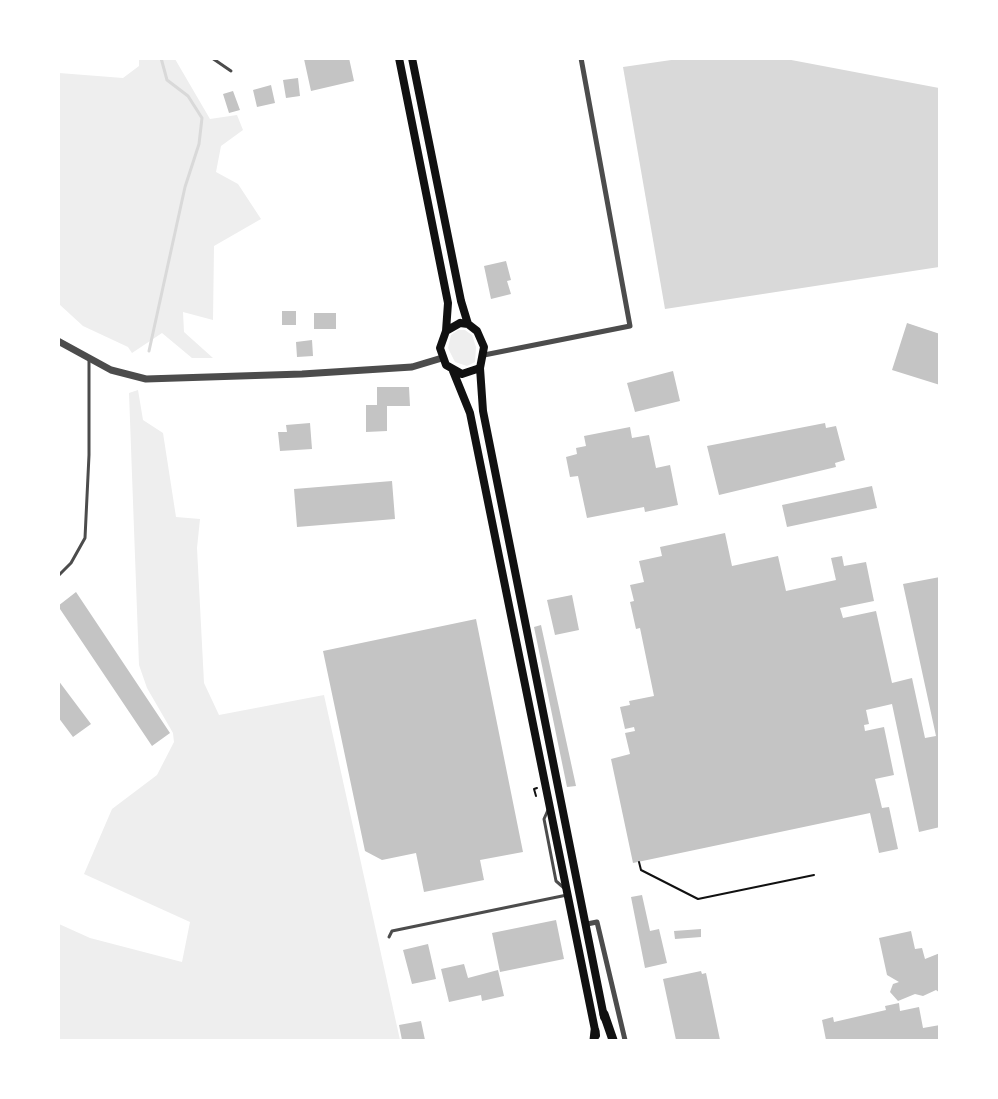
<!DOCTYPE html>
<style>
body{margin:0}
#map{position:relative;width:998px;height:1099px;overflow:hidden;background:#fff;font-family:Cabin,sans-serif}
canvas{display:block}
.frame{position:absolute;inset:0;border:60px solid #fff;pointer-events:none}
</style>
<div id="map">
<canvas width="998" height="1099"></canvas>
<div class="frame"></div>
</div>
<script>
const context = document.querySelector('canvas').getContext('2d');
context.lineJoin = 'round';
function fillPath(path, color) { context.fillStyle = color; context.fill(path, 'evenodd'); }
const poly = rows => new Path2D(rows.map(r => 'M' + r).join(''));
function trace(path, color, width, dash) { context.strokeStyle = color; context.lineWidth = width; context.lineCap = dash ? 'butt' : 'round'; context.setLineDash(dash || []); context.stroke(path); }
fillPath(poly([
 [139,59,175,59,210,119,237,115,243,130,221,146,216,172,238,184,261,219,214,246,213,320,183,312,184,332,213,358,192,358,162,333,132,353,128,347,83,326,59,304,59,73,123,78,139,66],
 [458,330,465,330,472,335,476,347,475,362,467,366,455,362,448,348,451,335],
 [138,390,143,420,163,433,176,517,200,519,197,548,204,683,219,715,324,695,400,1040,59,1040,59,924,90,938,182,962,190,922,84,874,112,809,157,775,174,742,173,733,147,688,139,665,129,393]
]), '#eee');
fillPath(poly([
 [685,58,786,59,939,88,939,267,665,309,623,67]
]), '#d9d9d9');
trace(poly([
 [149,351,185,187,199,144,202,118,188,96,167,80,161,58]
]), '#d9d9d9', 3);
fillPath(poly([
 [349,58,354,81,311,91,304,59],
 [298,78,300,96,286,98,283,80],
 [271,85,275,103,257,107,253,90],
 [233,91,240,110,229,113,223,94],
 [506,261,511,280,507,281,511,294,491,299,484,266],
 [282,311,296,311,296,325,282,325],
 [314,313,336,313,336,329,314,329],
 [907,323,940,334,940,385,892,370],
 [312,340,313,356,297,357,296,342],
 [673,371,680,401,635,412,627,383],
 [377,387,409,387,410,406,387,406,387,431,366,432,366,405,377,405],
 [310,423,312,449,280,451,278,432,287,432,286,425],
 [825,423,826,428,836,426,845,460,835,463,836,467,719,495,707,446],
 [630,427,632,438,649,435,656,468,670,465,678,505,645,512,644,507,587,518,578,476,570,477,566,457,577,454,576,448,586,446,584,436],
 [392,481,395,519,297,527,294,489],
 [872,486,877,508,787,527,782,505],
 [725,533,732,566,778,556,786,591,836,580,831,558,842,556,844,566,866,562,874,601,840,608,843,618,876,611,892,683,912,678,925,738,936,736,903,584,940,577,940,827,919,832,892,704,866,710,869,724,864,725,865,731,884,727,894,775,875,779,882,808,889,807,898,849,879,853,870,813,633,863,611,759,630,754,625,733,635,731,634,727,625,729,620,707,630,705,629,701,654,696,640,628,636,629,630,602,634,601,630,585,644,582,639,561,662,556,660,547],
 [76,592,170,733,152,746,58,606],
 [572,595,579,630,555,635,547,600],
 [476,619,523,852,480,860,484,880,424,892,416,853,382,860,365,851,323,651],
 [541,625,576,786,567,787,534,627],
 [58,680,91,724,73,737,58,717],
 [642,895,650,931,659,929,667,963,645,968,631,897],
 [556,920,564,959,500,972,492,933],
 [701,929,701,937,675,939,674,931],
 [911,931,915,949,922,948,925,959,940,953,940,993,936,990,923,996,915,994,898,1001,890,992,893,984,899,982,887,975,879,938],
 [428,944,436,979,412,984,403,950],
 [464,964,468,978,498,970,504,996,482,1001,481,995,449,1002,441,969],
 [701,971,702,974,706,973,720,1040,676,1040,663,979],
 [899,1003,900,1011,919,1007,923,1028,940,1025,940,1040,826,1040,822,1020,833,1017,834,1022,886,1010,885,1006],
 [421,1021,425,1040,402,1040,399,1025]
]), '#c4c4c4');
trace(poly([
 [536,796,534,789,537,788],
 [639,862,641,870,698,899,814,875]
]), '#111', 2);
trace(poly([
 [212,58,231,71],
 [58,576,71,563,85,538,89,455,89,359],
 [548,810,544,819,556,881,564,888],
 [389,937,392,931,567,895]
]), '#4c4c4c', 3);
trace(poly([
 [484,355,630,326,581,58],
 [587,924,597,922,625,1040]
]), '#4c4c4c', 5);
trace(poly([
 [58,341,111,370,146,379,302,374,412,367,442,358]
]), '#4c4c4c', 7);
trace(poly([
 [399,58,448,303,446,331],
 [412,58,461,301,468,324],
 [460,323,468,324,477,331,484,347,480,368,462,374,446,365,440,348,446,331,460,323],
 [480,368,483,411,604,1017],
 [453,371,470,413,596,1035]
]), '#111', 8);
trace(poly([
 [604,1014,613,1040],
 [594,1040,595,1031]
]), '#111', 9);
</script>
